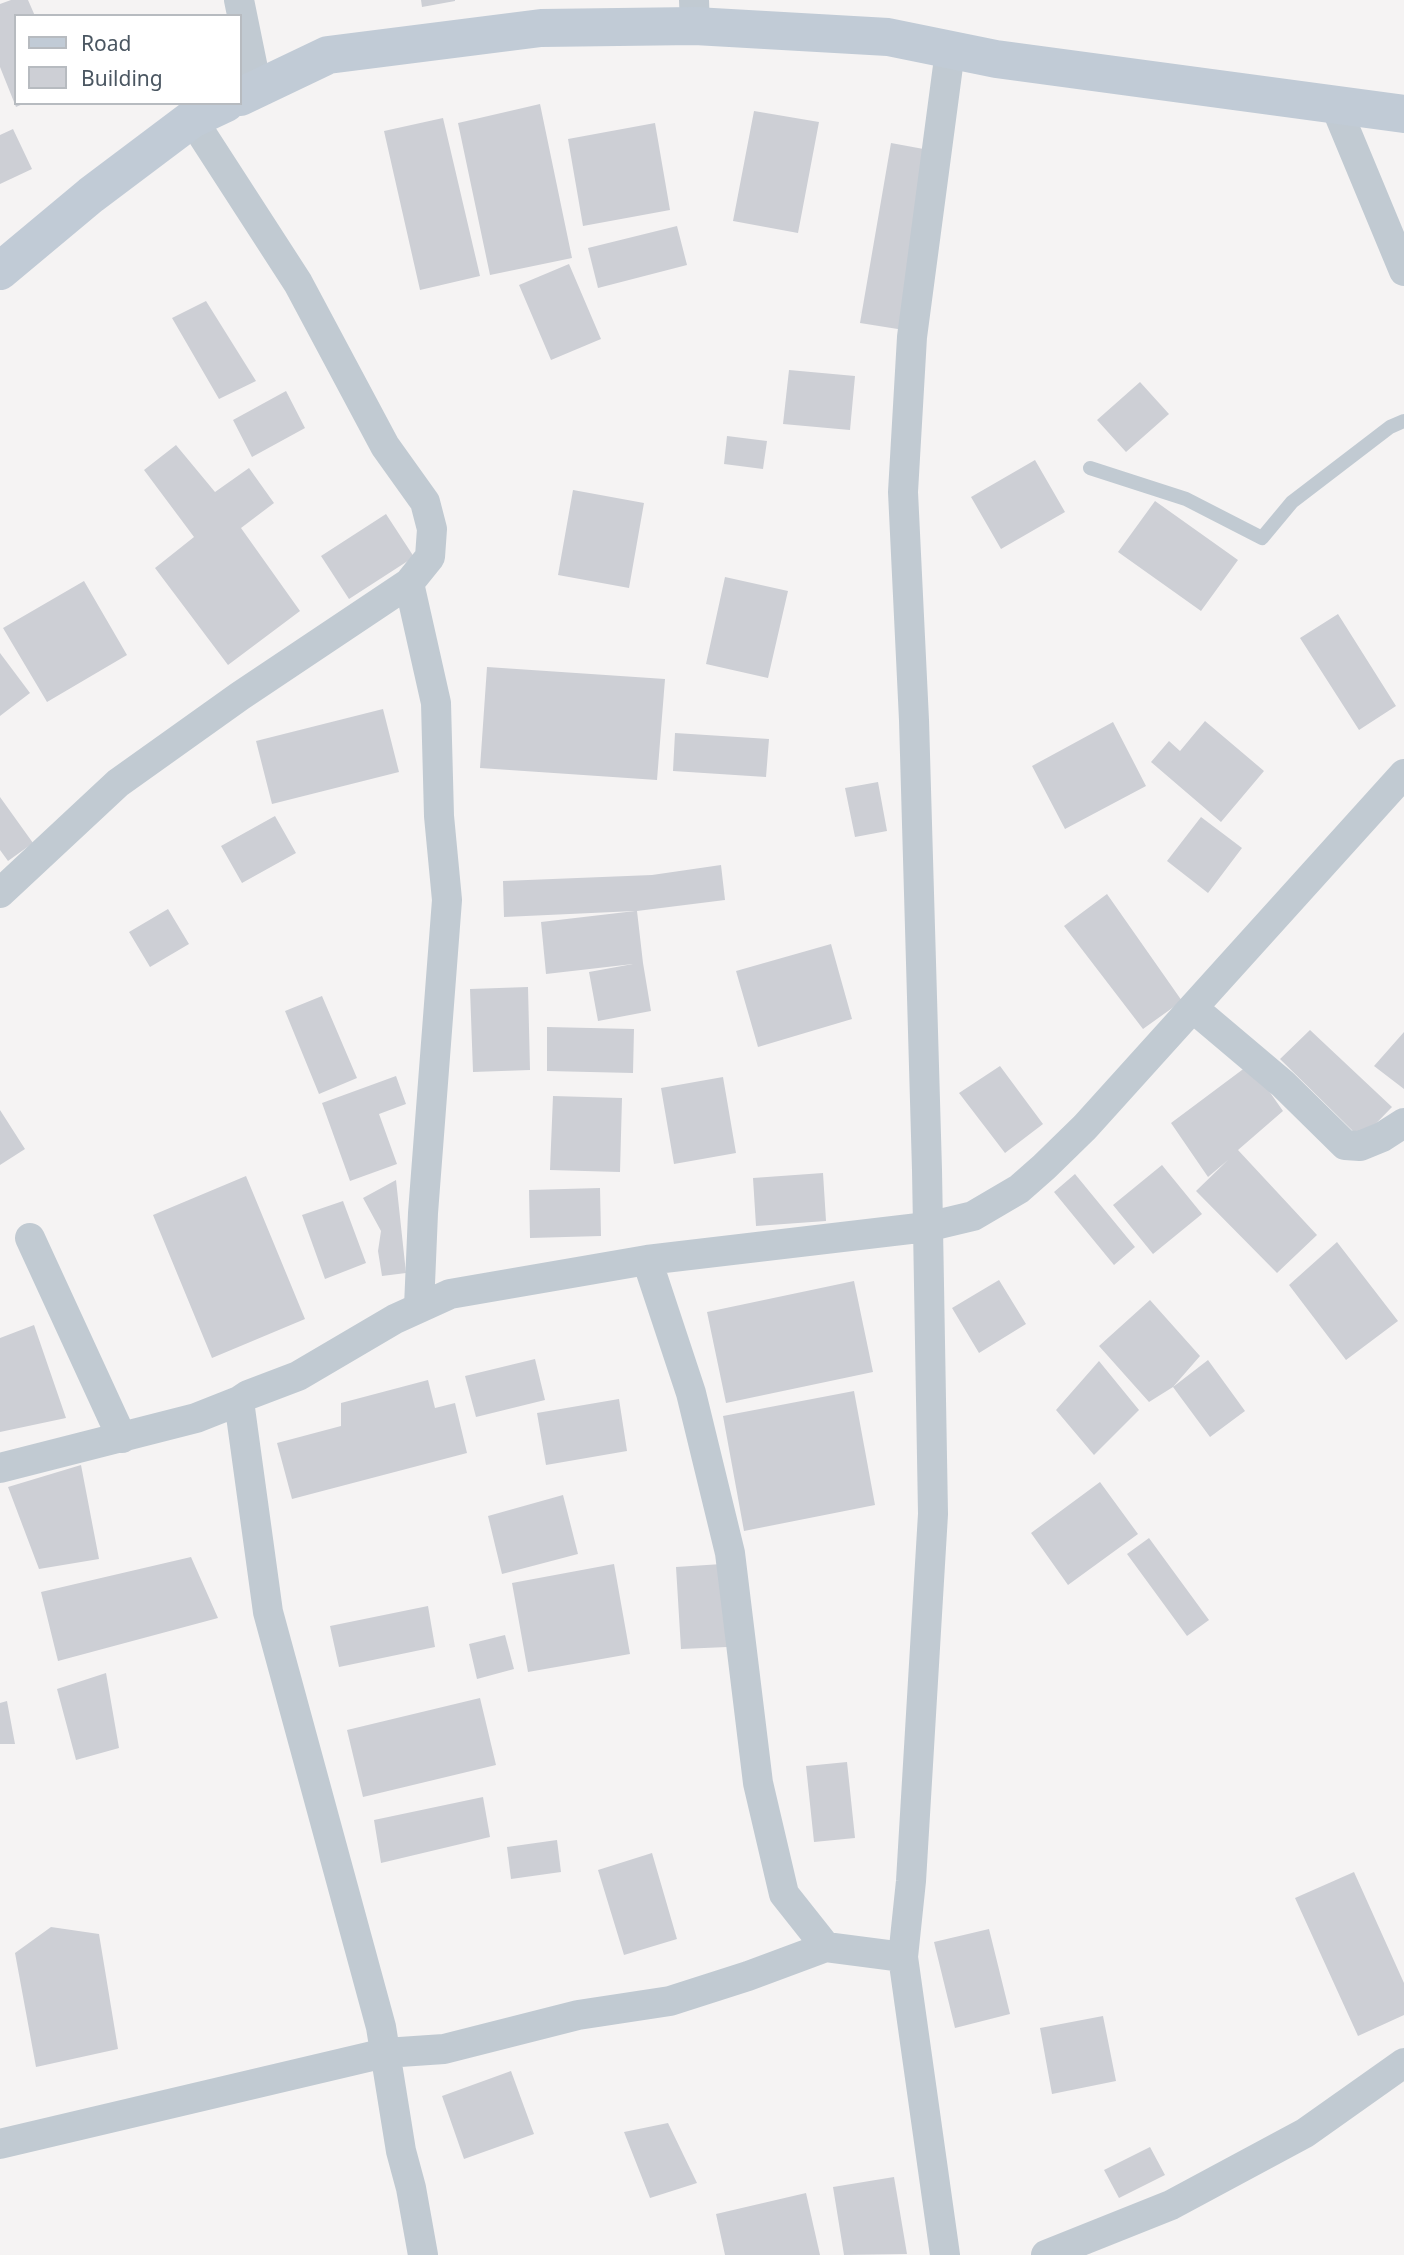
<!DOCTYPE html>
<style>
body{margin:0}
#map{position:relative;width:1404px;height:2255px;overflow:hidden;background:#f5f3f3;font-family:"Noto Sans",sans-serif}
canvas{display:block}
.legend{position:absolute;left:14px;top:14px;width:228px;height:91px;box-sizing:border-box;background:#fff;border:2px solid #b7bbc0;margin:0;padding:9px 12px;list-style:none;font-size:21px;color:#4a5661}
.legend li{display:flex;align-items:center;gap:14px;height:35px}
.legend b{width:35px;border:2px solid #b7bbc0}
</style>
<div id="map">
<canvas width="1404" height="2255"></canvas>
<ul class="legend">
<li><b style="height:9px;background:#c1cbd6"></b>Road</li>
<li><b style="height:19px;background:#cdcfd5"></b>Building</li>
</ul>
</div>
<script>
const context = document.querySelector('canvas').getContext('2d');
context.lineJoin = 'round';
function fillPath(path, color) { context.fillStyle = color; context.fill(path, 'evenodd'); }
const poly = rows => new Path2D(rows.map(r => 'M' + r).join(''));
function trace(path, color, width, dash) { context.strokeStyle = color; context.lineWidth = width; context.lineCap = dash ? 'butt' : 'round'; context.setLineDash(dash || []); context.stroke(path); }
fillPath(poly([
 [11,0,28,0,35,16,16,16,16,103,25,103,16,107,0,67,0,4],
 [421,0,455,0,455,1,422,7],
 [540,104,572,258,490,275,458,123],
 [754,111,819,122,798,233,733,221],
 [443,118,480,276,420,290,384,131],
 [655,123,670,210,583,226,568,139],
 [13,129,32,169,0,184,0,135],
 [891,143,929,150,904,330,860,323],
 [677,226,687,265,598,288,588,248],
 [569,264,601,339,551,360,519,285],
 [206,301,256,381,219,399,172,318],
 [789,370,855,376,850,430,783,424],
 [1140,382,1169,414,1126,452,1097,420],
 [286,391,305,428,252,457,233,420],
 [727,436,767,441,763,469,724,464],
 [176,445,215,492,249,468,274,503,241,528,300,611,228,665,155,568,194,537,144,470],
 [1035,460,1065,512,1001,549,971,497],
 [573,490,644,503,629,588,558,575],
 [1155,501,1238,560,1201,611,1118,552],
 [386,514,414,557,349,599,321,556],
 [725,577,788,591,768,678,706,664],
 [84,581,127,655,47,702,3,628],
 [1338,614,1396,706,1359,730,1300,638],
 [0,653,30,693,0,716],
 [487,667,665,679,657,780,480,768],
 [383,709,399,772,272,804,256,741],
 [1205,721,1264,771,1221,822,1151,762,1169,741,1180,751],
 [1113,722,1146,786,1065,829,1032,766],
 [675,733,769,739,766,777,673,771],
 [878,782,887,831,855,837,845,788],
 [0,797,33,843,8,861,0,850],
 [275,816,296,853,242,883,221,846],
 [1201,817,1242,848,1208,893,1167,861],
 [721,865,725,900,637,911,643,963,651,1011,598,1021,589,972,633,964,546,974,541,922,635,911,504,917,503,881,652,875],
 [1107,894,1182,1001,1143,1029,1064,926],
 [168,909,189,944,150,967,129,932],
 [831,944,852,1019,758,1047,736,971],
 [528,987,530,1070,473,1072,470,989],
 [322,996,357,1078,319,1094,285,1011],
 [547,1027,634,1029,633,1073,547,1071],
 [1310,1030,1392,1107,1361,1139,1280,1059],
 [1404,1032,1404,1089,1374,1066],
 [1250,1064,1283,1111,1238,1150,1317,1235,1277,1273,1196,1191,1228,1160,1208,1177,1171,1123],
 [1000,1066,1043,1124,1005,1153,959,1093],
 [396,1076,406,1104,379,1114,397,1164,350,1181,322,1103],
 [723,1077,736,1153,674,1164,661,1088],
 [553,1096,622,1098,620,1172,550,1170],
 [0,1110,25,1149,0,1165],
 [1162,1165,1202,1214,1153,1254,1113,1205],
 [823,1173,826,1221,756,1226,753,1178],
 [1075,1174,1135,1247,1114,1265,1054,1192],
 [246,1176,305,1319,212,1358,153,1215],
 [396,1180,406,1273,382,1276,378,1251,381,1231,363,1198],
 [600,1188,601,1236,530,1238,529,1190],
 [343,1201,366,1263,325,1279,302,1215],
 [1337,1242,1398,1321,1346,1360,1289,1285],
 [999,1280,1026,1324,979,1353,952,1308],
 [854,1281,873,1372,726,1403,707,1312],
 [1150,1300,1200,1356,1173,1387,1149,1402,1099,1346],
 [34,1325,66,1418,0,1432,0,1338],
 [535,1359,545,1400,476,1417,465,1376],
 [1208,1360,1245,1411,1210,1437,1173,1387],
 [1099,1361,1139,1410,1094,1455,1056,1410],
 [428,1380,435,1408,455,1403,467,1453,292,1499,277,1443,341,1426,341,1403],
 [854,1391,875,1505,744,1531,723,1416],
 [619,1399,627,1451,546,1465,537,1413],
 [81,1465,99,1559,39,1569,8,1487],
 [1100,1482,1138,1534,1068,1585,1031,1533],
 [563,1495,578,1554,502,1574,488,1516],
 [1149,1538,1209,1620,1187,1636,1127,1554],
 [191,1557,218,1618,58,1661,41,1592],
 [614,1564,630,1654,528,1672,512,1583],
 [722,1564,727,1647,681,1649,676,1567],
 [428,1606,435,1647,339,1667,330,1626],
 [505,1635,514,1669,477,1679,469,1644],
 [106,1673,119,1748,76,1760,57,1689],
 [480,1698,496,1765,363,1797,347,1730],
 [7,1701,15,1744,0,1744,0,1703],
 [847,1762,855,1838,814,1842,806,1766],
 [483,1797,490,1837,381,1863,374,1820],
 [557,1840,561,1872,511,1879,507,1847],
 [652,1853,677,1939,624,1955,598,1870],
 [1354,1872,1404,1983,1404,2015,1358,2036,1295,1898],
 [51,1927,99,1934,118,2049,36,2067,15,1953],
 [989,1929,1010,2014,955,2028,934,1942],
 [1103,2016,1116,2081,1052,2094,1040,2028],
 [511,2071,534,2134,464,2159,442,2096],
 [668,2123,697,2183,650,2198,624,2132],
 [1150,2147,1165,2175,1119,2198,1104,2170],
 [894,2177,907,2254,844,2255,833,2187],
 [806,2193,820,2255,725,2255,716,2214]
]), '#cdcfd5');
trace(poly([
 [1090,468,1186,499,1262,538,1292,502,1390,427,1404,421]
]), '#c1cad2', 14);
trace(poly([
 [239,0,257,88],
 [694,0,695,26],
 [1335,105,1404,271],
 [409,583,436,703,439,816,447,900,423,1213,419,1307],
 [0,893,118,783,240,696,409,583,430,557,432,529,425,502,385,446,298,283,192,119],
 [1193,1008,1283,1084,1345,1145,1360,1146,1382,1137,1404,1123],
 [30,1238,122,1438],
 [647,1260,691,1393,730,1553,758,1783,784,1894,826,1947],
 [239,1401,268,1612,381,2027,401,2151,411,2188,423,2255],
 [0,1468,196,1418,239,1401,248,1395,298,1376,395,1319,450,1294,647,1260,927,1227,973,1216,1019,1189,1044,1167,1085,1127,1404,774],
 [0,2144,385,2053,444,2049,578,2015,670,2001,748,1976,826,1947,903,1957],
 [945,2255,903,1957,911,1881,933,1514,927,1170,914,720,903,492,912,337,950,51],
 [1046,2255,1171,2205,1305,2133,1404,2063]
]), '#c1cad2', 30);
trace(poly([
 [240,97,328,55,541,28,695,26,888,37,996,59,1404,114],
 [0,271,91,195,192,119,226,103]
]), '#c1cbd6', 38);
</script>
